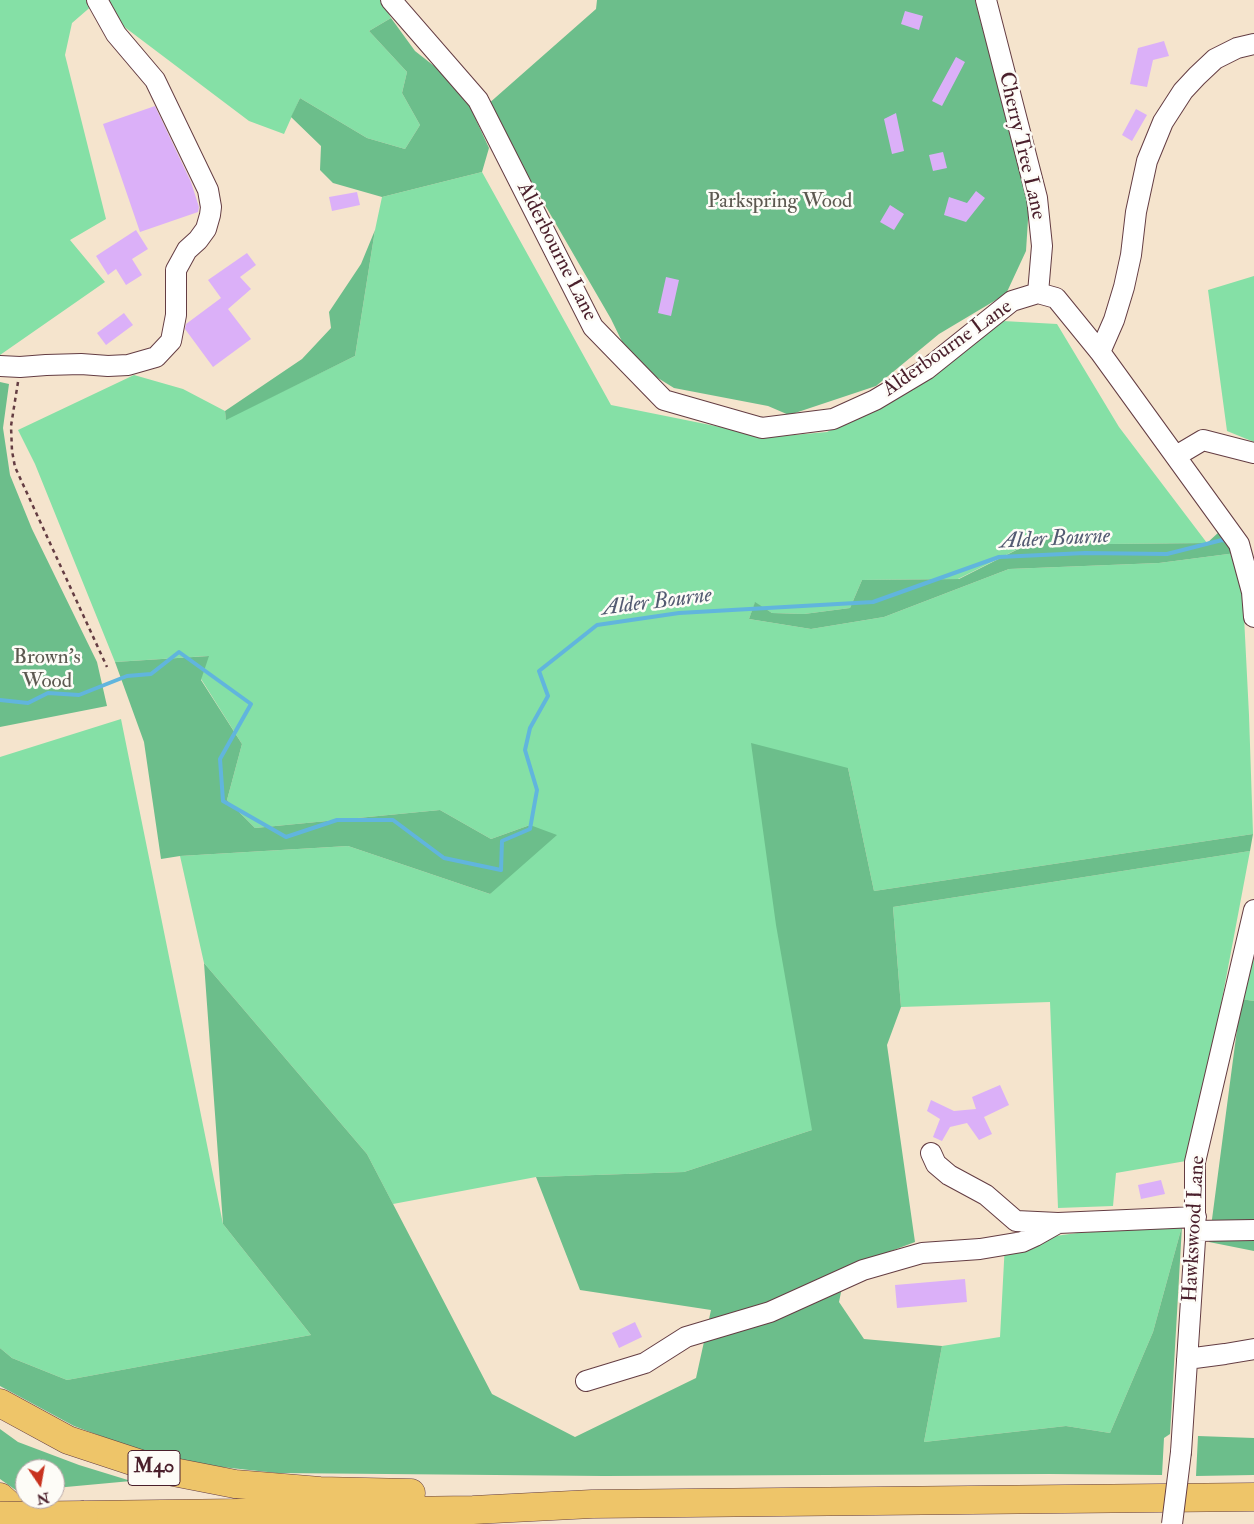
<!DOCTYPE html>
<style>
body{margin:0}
#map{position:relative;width:1254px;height:1524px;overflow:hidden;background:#f5e4cd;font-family:"IM FELL Double Pica",serif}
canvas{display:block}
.north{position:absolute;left:15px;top:1459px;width:50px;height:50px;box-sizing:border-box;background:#fdfcf7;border:1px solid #b5a4a5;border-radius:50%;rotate:168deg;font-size:14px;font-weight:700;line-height:20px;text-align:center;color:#4a1f2b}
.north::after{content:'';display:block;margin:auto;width:18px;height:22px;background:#c8321e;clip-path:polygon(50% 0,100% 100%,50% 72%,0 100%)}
</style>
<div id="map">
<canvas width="1254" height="1524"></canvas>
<div class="north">N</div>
</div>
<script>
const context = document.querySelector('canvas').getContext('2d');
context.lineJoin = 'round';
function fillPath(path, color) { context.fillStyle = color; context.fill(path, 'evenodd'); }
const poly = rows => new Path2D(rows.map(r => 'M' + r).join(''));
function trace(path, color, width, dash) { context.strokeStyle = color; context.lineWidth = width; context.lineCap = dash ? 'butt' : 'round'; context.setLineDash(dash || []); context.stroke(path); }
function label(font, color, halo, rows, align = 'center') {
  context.font = font + ' "IM FELL Double Pica",serif'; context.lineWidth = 5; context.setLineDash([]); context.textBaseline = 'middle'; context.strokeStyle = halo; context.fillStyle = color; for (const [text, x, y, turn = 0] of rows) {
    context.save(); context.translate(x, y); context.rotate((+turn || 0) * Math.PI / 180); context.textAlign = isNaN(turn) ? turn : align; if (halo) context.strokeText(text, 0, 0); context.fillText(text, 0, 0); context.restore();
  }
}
fillPath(poly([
 [0,0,382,0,391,18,369,31,407,72,402,93,420,125,405,149,367,138,300,98,284,134,249,121,94,4,72,23,65,55,106,219,70,240,105,282,0,355],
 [482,172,611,405,770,437,827,432,918,384,1003,321,1057,324,1119,427,1207,543,1110,544,1048,534,958,579,862,580,850,608,804,614,772,613,755,603,749,619,811,629,884,617,1009,569,1159,563,1236,553,1242,577,1249,715,1253,834,874,891,848,768,812,1130,684,1172,536,1177,393,1204,367,1154,204,963,180,856,348,846,490,894,530,825,491,839,440,810,255,828,227,800,242,744,201,679,208,656,115,662,35,464,18,430,134,375,183,389,225,411,226,419,355,356,375,230,382,197],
 [1254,276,1254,442,1227,431,1208,290],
 [121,719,223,1224,311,1335,67,1380,12,1358,0,1348,0,757],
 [1250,851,1191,1164,1186,1161,1116,1173,1113,1206,1058,1208,1050,1002,901,1007,893,907],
 [1254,930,1254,1001,1241,999],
 [1182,1226,1153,1332,1110,1433,1066,1426,924,1442,942,1346,1000,1337,1005,1243,1077,1233]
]), '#85e0a6');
fillPath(poly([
 [597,0,975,0,1029,204,1026,251,1006,294,939,334,876,386,789,415,768,406,674,388,632,362,611,319,487,105,596,9],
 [391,18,415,51,457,84,471,109,489,148,482,172,382,197,333,183,320,170,321,146,291,117,300,98,367,138,405,149,420,125,402,93,407,72,369,31],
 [375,230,355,356,226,420,225,411,302,359,331,328,329,312,361,264],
 [0,382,9,384,3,428,10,475,32,529,97,662,107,706,0,727],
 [1219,532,1236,553,1159,563,1009,569,884,617,811,629,749,619,755,602,772,613,804,614,850,608,862,580,959,579,1048,534,1110,544,1207,543],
 [209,656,201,680,242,744,227,800,255,828,440,810,491,839,530,825,557,835,490,894,348,846,180,856,161,859,144,742,115,662],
 [751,743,848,768,874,891,1253,834,1250,851,893,907,901,1007,887,1045,915,1242,846,1268,839,1302,864,1339,942,1346,924,1442,1066,1426,1110,1433,1153,1332,1182,1226,1170,1434,1164,1438,1162,1475,1049,1474,604,1476,277,1473,203,1465,141,1451,74,1426,0,1386,0,1348,12,1358,67,1380,311,1335,223,1224,204,963,367,1154,492,1394,575,1437,696,1378,711,1310,580,1290,536,1177,684,1172,812,1130,776,925],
 [1241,999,1254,1001,1254,1251,1209,1242],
 [0,1429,18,1442,79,1465,131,1481,55,1488,55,1469,25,1469,25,1491,17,1491,0,1479],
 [1198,1436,1254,1438,1254,1475,1196,1476]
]), '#6cbe8b');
trace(poly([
 [0,700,28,703,48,693,79,695,127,676,151,674,179,652,251,704,220,759,223,801,286,837,337,820,393,820,444,858,501,870,502,841,530,829,537,790,525,750,530,728,548,696,539,671,597,625,679,613,873,602,999,557,1085,553,1167,554,1222,540,1227,541]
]), '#61b5dd', 4);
fillPath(poly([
 [905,11,923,16,919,30,901,24],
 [1164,41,1169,56,1153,60,1147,87,1130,84,1138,48],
 [956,57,965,62,942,106,932,101],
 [155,106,191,182,199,207,198,212,140,232,103,124],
 [1136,109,1147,115,1132,141,1122,135],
 [896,113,904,151,892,154,884,119],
 [943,152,947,168,933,171,929,155],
 [976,191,985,198,966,222,944,215,949,197,967,203],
 [357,192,360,205,332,211,329,197],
 [890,205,904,214,894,230,880,222],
 [136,230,148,249,132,259,142,275,126,285,116,269,108,275,96,256],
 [247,253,256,265,240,277,251,289,228,309,251,339,213,367,185,329,186,324,221,298,208,280],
 [666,277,679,280,671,316,658,313],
 [124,313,133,325,106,345,97,333],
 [1000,1085,1009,1105,984,1117,992,1134,979,1140,967,1123,950,1127,942,1141,933,1137,940,1119,927,1111,931,1100,954,1111,976,1109,972,1097],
 [1161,1180,1165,1194,1141,1199,1138,1185],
 [965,1279,967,1302,897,1308,895,1285],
 [635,1322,642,1337,619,1348,612,1333]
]), '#dbb0f8');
const minor = poly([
 [391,0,478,100,593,327,664,400,762,428,833,419,875,400,927,369,1012,301,1038,293,1056,298,1100,352,1239,544,1252,592,1254,617],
 [986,0,1037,198,1042,246,1038,293],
 [1100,352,1114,320,1124,287,1131,255,1136,212,1147,161,1163,122,1183,91,1197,76,1215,59,1237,48,1254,44],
 [0,366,20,367,46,365,81,364,108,366,128,365,156,357,171,341,176,315,176,270,187,250,198,240,206,229,210,215,211,207,208,190,155,80,116,34,97,0],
 [1176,456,1203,440,1254,453],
 [931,1153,936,1164,949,1175,986,1195,1016,1221,1058,1223,1196,1217],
 [1196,1231,1254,1230],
 [1187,1359,1225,1354,1254,1349],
 [586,1381,645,1363,686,1337,770,1312,863,1270,922,1253,980,1249,1022,1242,1035,1236,1058,1223],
 [1181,1452,1195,1240,1195,1162,1254,910]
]);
const highway = poly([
 [0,1403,68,1440,153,1468,235,1484,320,1491,411,1493],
 [0,1497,30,1524],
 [84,1515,473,1510,592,1504,1254,1497]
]);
trace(minor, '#643d43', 22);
trace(highway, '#643d43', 29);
trace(poly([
 [18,382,11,426,12,451,15,467,107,667]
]), '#643d43', 2.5, [4, 4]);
trace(minor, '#fff', 20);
trace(highway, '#eec569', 28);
const minorBridge = poly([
 [1172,1524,1181,1452]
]);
const highwayBridge = poly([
 [0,1516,84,1515]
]);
trace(minorBridge, '#643d43', 22, []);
trace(highwayBridge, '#643d43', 29, []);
trace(minorBridge, '#fff', 20);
trace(highwayBridge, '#eec569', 28);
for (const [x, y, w] of [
 [154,1468,52]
]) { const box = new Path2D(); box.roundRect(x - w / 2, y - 17.5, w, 35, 4); context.fillStyle = '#fdfcf7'; context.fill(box); trace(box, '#4a1f2b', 1); }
label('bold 20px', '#4a1f2b', null, [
 ["M40",154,1468]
]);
label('21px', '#4a1f2b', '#fdfcf7', [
 ["Cherry Tree Lane",1021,146,77],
 ["Alderbourne Lane",556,252,63],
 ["Alderbourne Lane",948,349,-35],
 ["Hawkswood Lane",1195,1229,-87]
]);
label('21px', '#5c5950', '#fdfcf7', [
 ["Parkspring Wood",780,202],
 ["Brown's",47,658],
 ["Wood",47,682]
]);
label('italic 22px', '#535b72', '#fdfcf7', [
 ["Alder Bourne",1055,540,-3],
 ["Alder Bourne",657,603,-7]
]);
</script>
